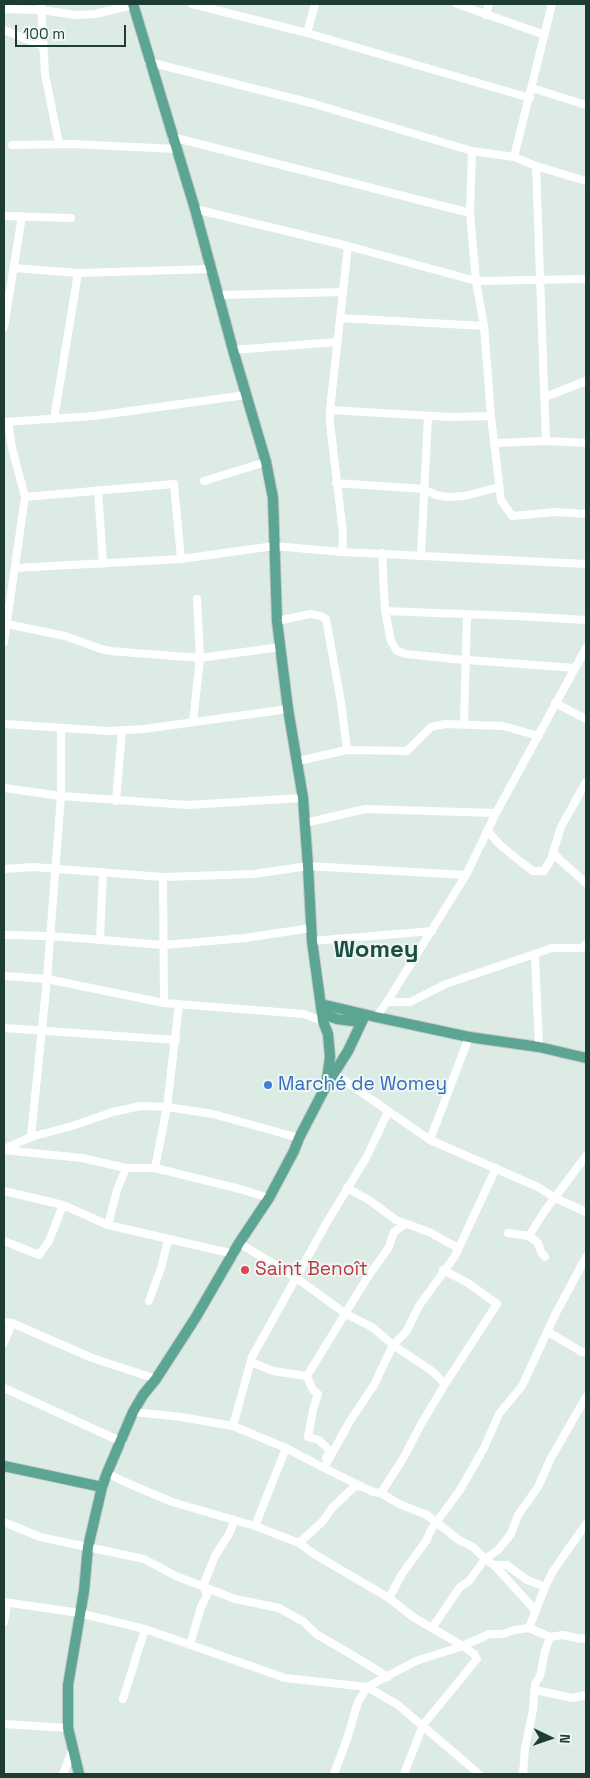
<!DOCTYPE html>
<meta charset="utf-8">
<style>
body{margin:0}
#map{position:relative;width:590px;height:1778px;overflow:hidden;background:#ddebe5;font-family:"Space Grotesk",sans-serif}
canvas{display:block}
.frame{position:absolute;inset:0;border:5px solid #1d3c34;pointer-events:none}
.north{position:absolute;left:525px;top:1713px;width:50px;height:50px;-webkit-text-stroke:4px #eef7f3;paint-order:stroke;rotate:93deg;font-size:14px;font-weight:700;line-height:20px;text-align:center;color:#1d3c34}
.north::after{content:'';display:block;margin:auto;width:18px;height:22px;background:#1d3c34;clip-path:polygon(50% 0,100% 100%,50% 72%,0 100%)}
.scale{position:absolute;left:15px;top:25px;width:111px;height:22px;box-sizing:border-box;border:2px solid #1d3c34;border-top:0;padding-left:6px;font-size:15px;line-height:18px;white-space:nowrap;color:#1d3c34;-webkit-text-stroke:4px #eef7f3;paint-order:stroke}
</style>
<div id="map">
<canvas width="590" height="1778"></canvas>
<div class="frame"></div>
<div class="north">N</div>
<div class="scale">100 m</div>
</div>
<script>
const context = document.querySelector('canvas').getContext('2d');
context.lineJoin = 'round';
const poly = rows => new Path2D(rows.map(r => 'M' + r).join(''));
function trace(path, color, width, dash) { context.strokeStyle = color; context.lineWidth = width; context.lineCap = dash ? 'butt' : 'round'; context.setLineDash(dash || []); context.stroke(path); }
function label(font, color, halo, rows, align = 'center') {
  context.font = font + ' "Space Grotesk",sans-serif'; context.lineWidth = 4; context.setLineDash([]); context.textBaseline = 'middle'; context.strokeStyle = halo; context.fillStyle = color; for (const [text, x, y, turn = 0] of rows) {
    context.save(); context.translate(x, y); context.rotate((+turn || 0) * Math.PI / 180); context.textAlign = isNaN(turn) ? turn : align; if (halo) context.strokeText(text, 0, 0); context.fillText(text, 0, 0); context.restore();
  }
}
const major = poly([
 [133,4,195,209,233,350,266,462,273,498,277,621,288,709,303,798,308,866,312,941,323,1021,328,1034,330,1057,326,1086],
 [321,1004,376,1017,469,1037,539,1047,586,1058],
 [322,1013,337,1019,361,1022],
 [4,1466,102,1487],
 [79,1774,68,1728,68,1685,84,1591,88,1547,102,1487,107,1473,133,1412,143,1395,156,1379,196,1317,239,1243,269,1198,294,1151,299,1138,326,1086,348,1051,365,1015]
]);
trace(major, '#c0c8c6', 12);
trace(poly([
 [41,4,45,74,59,144],
 [192,4,307,33,530,98],
 [457,4,545,35],
 [4,9,41,10,76,15,95,14,133,5],
 [486,15,489,4],
 [4,30,43,46],
 [307,33,315,4],
 [149,62,311,103,472,151,514,157,536,166,586,181],
 [532,88,586,105],
 [172,137,470,213],
 [12,145,72,144,176,149],
 [472,151,470,213,476,281,484,326,491,416,501,500,512,516,555,512,586,514],
 [514,157,552,4],
 [536,166,546,441],
 [195,209,348,246,476,281,586,279],
 [4,216,71,218],
 [13,268,78,273,211,269],
 [219,295,343,292],
 [340,318,484,326],
 [4,327,22,216],
 [233,350,337,342],
 [545,397,586,381],
 [330,410,450,417,491,416],
 [54,419,78,273],
 [4,422,94,416,246,395],
 [495,443,546,441,586,443],
 [204,481,266,462],
 [336,483,424,489,436,495,447,497,465,496,499,487],
 [98,490,103,564],
 [25,497,174,484,181,559],
 [342,552,343,533,330,423,330,410,348,246],
 [382,553,385,611,391,641,397,651,406,654,454,659,575,668],
 [421,555,428,416],
 [15,568,181,559,274,546,342,552,586,564],
 [385,611,515,616,586,620],
 [277,621,310,614,321,616,326,619,341,702,347,750],
 [7,624,65,636,101,649,110,651,200,658,280,647],
 [4,642,25,497,12,448,8,422],
 [555,703,586,719],
 [193,722,200,658,197,599],
 [4,724,109,731,144,729,288,709],
 [464,724,467,614],
 [298,761,347,750,407,751,431,727,445,724,503,726,539,736],
 [4,788,61,796,188,805,303,798],
 [116,801,122,730],
 [305,823,365,809,496,813],
 [487,830,500,845,521,862,533,871,544,871,551,859,561,827,586,782],
 [553,852,560,860,586,883],
 [4,869,33,867,163,877,254,874,308,866,466,875],
 [163,877,164,1003],
 [4,935,51,936,164,945,245,938,311,928],
 [100,939,103,872],
 [312,941,432,931],
 [535,955,539,1047],
 [4,976,47,979,164,1003,304,1014,323,1021],
 [387,1002,410,1002,446,984,552,948,582,948,586,944],
 [376,1017,387,1002,466,875,496,813,586,648],
 [4,1028,176,1040],
 [335,1074,430,1140,538,1187,555,1198,586,1212],
 [31,1137,47,979,61,796,61,728],
 [430,1140,469,1037],
 [4,1149,31,1137,72,1126,113,1112,140,1106,167,1107,213,1114,299,1138],
 [4,1150,82,1158,126,1168,155,1168,240,1189,269,1198],
 [155,1168,167,1107,179,1004],
 [496,1168,455,1256,419,1306,406,1332,393,1345,374,1385,350,1421,324,1468,373,1492,381,1493,399,1504,427,1515,459,1540,473,1547,485,1559,498,1550,511,1534,518,1515,538,1487,551,1458,586,1397],
 [347,1188,369,1200,396,1220,429,1232,458,1248],
 [4,1191,63,1205,108,1225,234,1254],
 [108,1225,117,1190,126,1168],
 [508,1233,529,1236,544,1212,586,1156],
 [529,1236,538,1243,541,1252,545,1257],
 [4,1241,39,1255,49,1241,63,1205],
 [239,1243,295,1277,346,1314,372,1327,393,1345,432,1371,445,1384],
 [149,1301,161,1268,168,1240],
 [4,1322,12,1323,92,1358,156,1379],
 [548,1332,582,1352,586,1352],
 [4,1343,12,1323],
 [251,1362,273,1371,307,1376],
 [4,1388,122,1442],
 [133,1412,181,1417,233,1426,286,1448,324,1468],
 [233,1426,252,1357,327,1222,366,1158,388,1112],
 [326,1458,330,1451,319,1440,308,1437,313,1410,318,1394,314,1391,311,1386,307,1376,367,1278,389,1247,394,1232,405,1224],
 [107,1473,125,1482,172,1502,255,1526,299,1543,323,1521,332,1508,354,1487,360,1486],
 [381,1493,404,1457,420,1426,445,1384,497,1304,468,1283,443,1270],
 [4,1522,40,1537,144,1559,176,1576,235,1599,279,1608,304,1622,316,1634,354,1656,388,1677],
 [255,1526,286,1448],
 [299,1543,314,1554,389,1598],
 [494,1565,536,1611],
 [4,1602,79,1613,145,1629,285,1678,367,1687,398,1705,479,1774],
 [4,1622,7,1603],
 [432,1628,460,1587,469,1581,485,1559,494,1565,507,1565,527,1580,545,1587],
 [529,1628,545,1587,553,1571,586,1524],
 [190,1645,201,1607,207,1595,203,1586,215,1556,229,1534,235,1520],
 [535,1690,573,1698,586,1695],
 [123,1699,145,1629],
 [4,1724,68,1728],
 [63,1774,73,1748],
 [334,1774,347,1739,358,1702,367,1687,416,1661,463,1646,489,1634,503,1634,514,1630,529,1628,550,1637,563,1635,581,1639,586,1638],
 [404,1774,423,1725,477,1659,474,1654,463,1646,413,1617,389,1598,402,1574,426,1541,432,1528,460,1490,484,1448,499,1414,522,1386,556,1313,586,1257],
 [523,1774,525,1748,533,1710,535,1684,540,1676,545,1651,550,1637]
]), '#fff', 8);
trace(major, '#5da593', 10);
for (const [x, y, r, color] of [
 [268,1085,5,"#3f7fe0"],
 [245,1270,5,"#e0444e"]
]) { const dot = new Path2D(); dot.arc(x, y, r, 0, 2 * Math.PI); context.fillStyle = color; context.fill(dot); trace(dot, '#eef7f3', 2); }
label('19px', '#366cbe', '#eef7f3', [
 ["Marché de Womey",278,1085]
], 'left');
label('19px', '#be3a42', '#eef7f3', [
 ["Saint Benoît",255,1270]
], 'left');
label('bold 24px', '#184f42', '#eef7f3', [
 ["Womey",376,950]
]);
</script>
